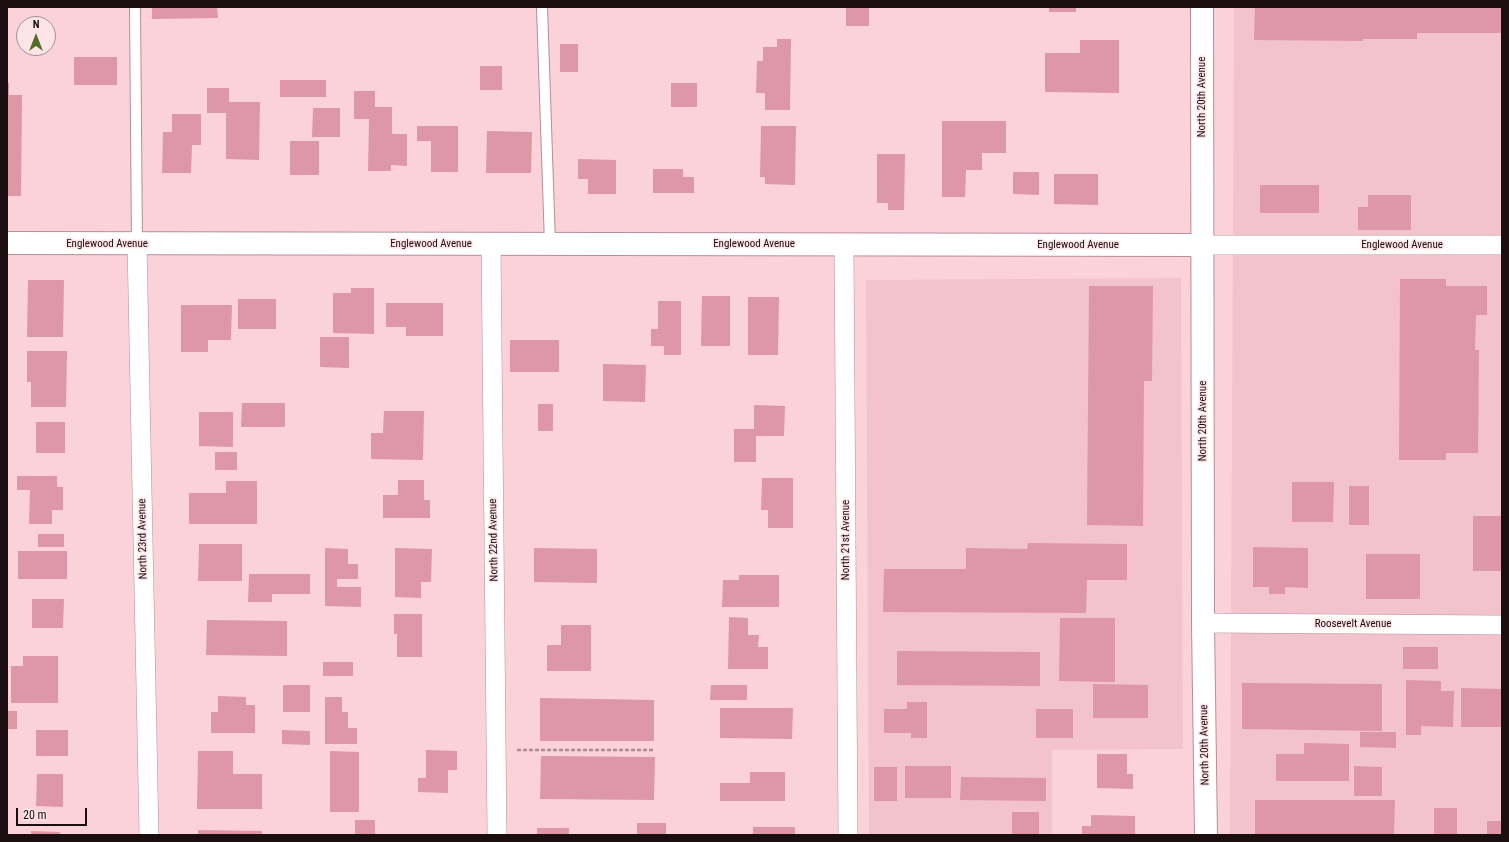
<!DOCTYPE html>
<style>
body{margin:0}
#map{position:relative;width:1509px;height:842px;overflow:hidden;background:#fbd2da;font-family:"Roboto Condensed",sans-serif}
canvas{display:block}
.frame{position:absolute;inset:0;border:8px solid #1b0e11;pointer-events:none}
.north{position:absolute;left:16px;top:16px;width:40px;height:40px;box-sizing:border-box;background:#fde4e9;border:1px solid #a38e93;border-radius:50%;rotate:0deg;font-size:11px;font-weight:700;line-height:16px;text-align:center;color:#1b0e11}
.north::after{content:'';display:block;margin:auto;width:14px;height:18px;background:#526f24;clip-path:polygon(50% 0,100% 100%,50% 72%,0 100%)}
.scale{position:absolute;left:16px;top:808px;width:71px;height:18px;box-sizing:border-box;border:2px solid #1b0e11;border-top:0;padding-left:5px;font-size:12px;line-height:14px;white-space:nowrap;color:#1b0e11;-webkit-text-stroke:3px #fde4e9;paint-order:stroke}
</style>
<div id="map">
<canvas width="1509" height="842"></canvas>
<div class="frame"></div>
<div class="north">N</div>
<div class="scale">20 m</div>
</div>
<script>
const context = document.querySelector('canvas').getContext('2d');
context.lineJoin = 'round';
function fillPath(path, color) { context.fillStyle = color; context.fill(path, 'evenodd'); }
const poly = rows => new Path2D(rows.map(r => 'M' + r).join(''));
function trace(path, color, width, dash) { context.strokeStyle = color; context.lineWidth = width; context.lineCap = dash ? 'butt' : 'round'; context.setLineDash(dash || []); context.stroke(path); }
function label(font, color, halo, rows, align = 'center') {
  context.font = font + ' "Roboto Condensed",sans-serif'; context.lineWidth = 3; context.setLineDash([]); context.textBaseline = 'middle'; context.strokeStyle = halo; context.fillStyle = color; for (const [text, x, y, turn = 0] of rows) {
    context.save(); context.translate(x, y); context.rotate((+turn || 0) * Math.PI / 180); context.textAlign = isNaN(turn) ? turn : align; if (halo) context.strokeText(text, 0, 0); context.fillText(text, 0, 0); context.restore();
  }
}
fillPath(poly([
 [1234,7,1502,7,1502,835,1230,835],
 [1181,278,1183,749,1052,750,1052,835,869,835,866,280]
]), '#f3c3cd');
fillPath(poly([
 [152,7,217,7,218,18,152,19],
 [846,7,869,7,869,26,846,26],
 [1049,7,1076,7,1076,12,1049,12],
 [1255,7,1502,7,1502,33,1417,33,1417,39,1363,39,1363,41,1254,40],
 [777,39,791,39,790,110,765,110,765,93,756,93,757,61,763,61,763,47,777,47],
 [1080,40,1119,40,1119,93,1045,92,1045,53,1080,53],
 [560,44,578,44,578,72,560,72],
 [74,57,117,57,117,85,74,85],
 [480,66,502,66,502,90,480,90],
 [280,80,326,80,326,97,280,97],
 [7,83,9,83,9,95,22,95,21,196,7,196],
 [671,83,697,83,697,107,671,107],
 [207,88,229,88,229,102,260,102,259,160,226,159,226,113,207,113],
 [354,91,375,91,375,107,392,107,392,134,407,134,407,166,391,165,391,171,368,171,369,119,354,119],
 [313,108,340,108,340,137,312,137],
 [172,114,201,114,201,145,192,145,191,173,162,173,163,132,172,132],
 [942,121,1006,121,1006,153,982,153,982,170,966,170,965,197,942,197],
 [417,126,458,126,458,172,431,172,431,141,417,141],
 [761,126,796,126,795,185,765,184,765,177,760,177],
 [487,131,532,132,531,173,486,173],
 [290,141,319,141,319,175,290,175],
 [877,154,905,154,904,210,888,210,888,203,877,203],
 [578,159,616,160,616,194,588,194,588,179,578,179],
 [653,169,683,169,683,177,694,177,694,193,653,193],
 [1013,172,1039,172,1039,195,1013,194],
 [1054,174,1098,174,1098,205,1054,204],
 [1260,185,1319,185,1319,213,1260,213],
 [1368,195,1411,195,1411,230,1358,230,1358,207,1368,207],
 [1400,279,1446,279,1446,286,1487,286,1487,315,1476,315,1475,350,1479,350,1478,453,1446,453,1446,460,1399,460],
 [28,280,64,280,63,337,27,337],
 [1089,286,1153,286,1152,381,1144,381,1143,526,1087,525],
 [351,288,374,288,374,334,333,333,333,293,351,293],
 [702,296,730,296,730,346,701,346],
 [748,297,779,297,778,355,748,355],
 [238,299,276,299,276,329,238,329],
 [658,301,681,301,681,355,664,355,664,346,651,346,651,329,658,329],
 [386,303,443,303,443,336,406,336,406,327,386,327],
 [181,305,232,305,231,340,208,340,208,352,181,352],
 [320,337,349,337,349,368,320,367],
 [510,340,559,340,559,372,510,372],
 [27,351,67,351,66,407,31,407,31,382,27,382],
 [603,364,646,365,645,402,603,401],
 [242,403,285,403,285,427,241,427],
 [538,404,553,404,553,431,538,431],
 [754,405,785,406,784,436,756,436,756,462,734,462,734,429,754,429],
 [384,411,424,411,423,460,371,459,371,433,383,433],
 [199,412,233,412,233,447,199,446],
 [36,422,65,422,65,453,36,453],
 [215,452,237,452,237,470,215,470],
 [17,476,57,476,57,487,63,487,63,510,52,510,52,524,29,524,30,490,17,490],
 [762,478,793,478,793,528,768,528,768,510,761,510],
 [398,480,424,480,424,500,430,500,430,518,383,518,383,495,398,495],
 [226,481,257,481,257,524,189,524,189,493,226,493],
 [1292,482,1334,482,1333,522,1292,522],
 [1349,486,1369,486,1369,525,1349,525],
 [1473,516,1502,516,1502,571,1473,571],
 [38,534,64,534,64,547,38,547],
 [1028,543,1127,544,1127,580,1087,580,1086,613,883,612,884,569,966,569,966,548,1027,549],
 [199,544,242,544,242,581,198,581],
 [1253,547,1308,548,1308,588,1285,587,1285,594,1269,594,1269,587,1253,587],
 [325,548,348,549,348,564,358,564,358,579,337,579,337,587,361,587,361,607,325,606],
 [395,548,432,549,431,582,421,582,421,598,395,597],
 [534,548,597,549,597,583,534,582],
 [18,551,67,551,67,579,18,579],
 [1366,554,1420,554,1420,599,1366,599],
 [249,574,310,574,310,594,272,594,272,602,248,602],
 [739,575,779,575,779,607,722,607,723,580,739,580],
 [32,599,64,599,63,628,32,628],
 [394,614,422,614,422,657,397,657,397,634,394,634],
 [729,617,748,618,748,635,759,635,758,647,768,647,768,669,728,669],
 [1060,618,1115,618,1115,682,1059,681],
 [207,620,287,621,287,656,206,655],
 [561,625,591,625,591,671,547,671,547,645,561,645],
 [1403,647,1438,647,1438,669,1403,669],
 [897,651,1040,652,1040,686,897,685],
 [23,656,58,656,58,703,11,703,11,666,23,666],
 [323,662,353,662,353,676,323,676],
 [1406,680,1441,681,1441,691,1454,691,1453,727,1421,726,1421,735,1406,735],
 [1242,683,1382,684,1382,731,1242,729],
 [1093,684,1148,685,1148,718,1093,718],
 [283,685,310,685,310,712,283,712],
 [711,685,747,685,747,700,710,700],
 [1461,688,1502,689,1502,727,1461,727],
 [218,696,246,697,246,705,255,705,255,733,211,733,211,712,218,712],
 [325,697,342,697,342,712,348,712,348,728,357,728,357,744,325,744],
 [540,698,654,700,654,741,540,741],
 [907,702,927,702,927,738,911,738,911,733,884,733,884,709,907,709],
 [720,708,793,708,792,739,720,738],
 [1036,709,1073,709,1073,738,1036,738],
 [7,711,17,711,17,729,7,729],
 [36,730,68,730,68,756,36,756],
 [282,730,310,731,310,745,282,744],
 [1360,732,1396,732,1396,748,1360,747],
 [1304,743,1349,744,1349,781,1276,781,1276,754,1304,754],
 [426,750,457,751,457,770,448,770,448,793,418,792,418,778,426,778],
 [198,751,233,751,233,774,262,774,262,809,197,809],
 [330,751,359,752,359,812,330,812],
 [1097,754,1127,754,1127,774,1133,774,1133,789,1097,788],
 [541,756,655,757,654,800,540,799],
 [905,766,951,766,951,798,905,798],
 [1354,766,1382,767,1382,796,1354,796],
 [874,767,897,767,897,801,874,801],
 [750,772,785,772,785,801,720,801,720,783,750,783],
 [37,774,63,774,63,807,36,806],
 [961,777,1046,778,1046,801,960,800],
 [1255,800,1395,800,1394,835,1255,835],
 [1434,808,1457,808,1457,835,1434,835],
 [1012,812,1039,812,1039,835,1012,835],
 [1091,815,1135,816,1135,835,1082,835,1082,826,1091,826],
 [355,820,375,820,375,835,355,835],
 [1487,821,1502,821,1502,835,1487,835],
 [637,823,666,823,666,835,637,835],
 [753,827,795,827,795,835,753,835],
 [537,828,569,828,569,835,537,835],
 [198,830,262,831,262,835,198,835],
 [31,831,60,832,60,835,31,835]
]), '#dd97a6');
const service = poly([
 [135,7,137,244],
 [542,7,550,244]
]);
const minor = poly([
 [137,244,149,835],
 [491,244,497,835],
 [844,244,848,835],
 [1202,245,1502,245],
 [1203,623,1502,625]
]);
const tertiary = poly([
 [1202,7,1203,623,1206,835],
 [7,243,1202,245]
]);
trace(service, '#b58f96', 12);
trace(minor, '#b58f96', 20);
trace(tertiary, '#b58f96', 24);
trace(poly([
 [517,750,655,750]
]), '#aa8b91', 2.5, [4, 2]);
trace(service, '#fff', 10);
trace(minor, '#fff', 19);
trace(tertiary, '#fff', 22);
label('11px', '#1b0e11', '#fde4e9', [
 ["North 20th Avenue",1202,97,-90],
 ["Englewood Avenue",107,244],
 ["Englewood Avenue",431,244],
 ["Englewood Avenue",754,244],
 ["Englewood Avenue",1078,245],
 ["Englewood Avenue",1402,245],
 ["North 20th Avenue",1203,421,-90],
 ["North 23rd Avenue",143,539,-91],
 ["North 22nd Avenue",494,540,-91],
 ["North 21st Avenue",846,540,-90],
 ["Roosevelt Avenue",1353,624],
 ["North 20th Avenue",1205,745,-91]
]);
</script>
